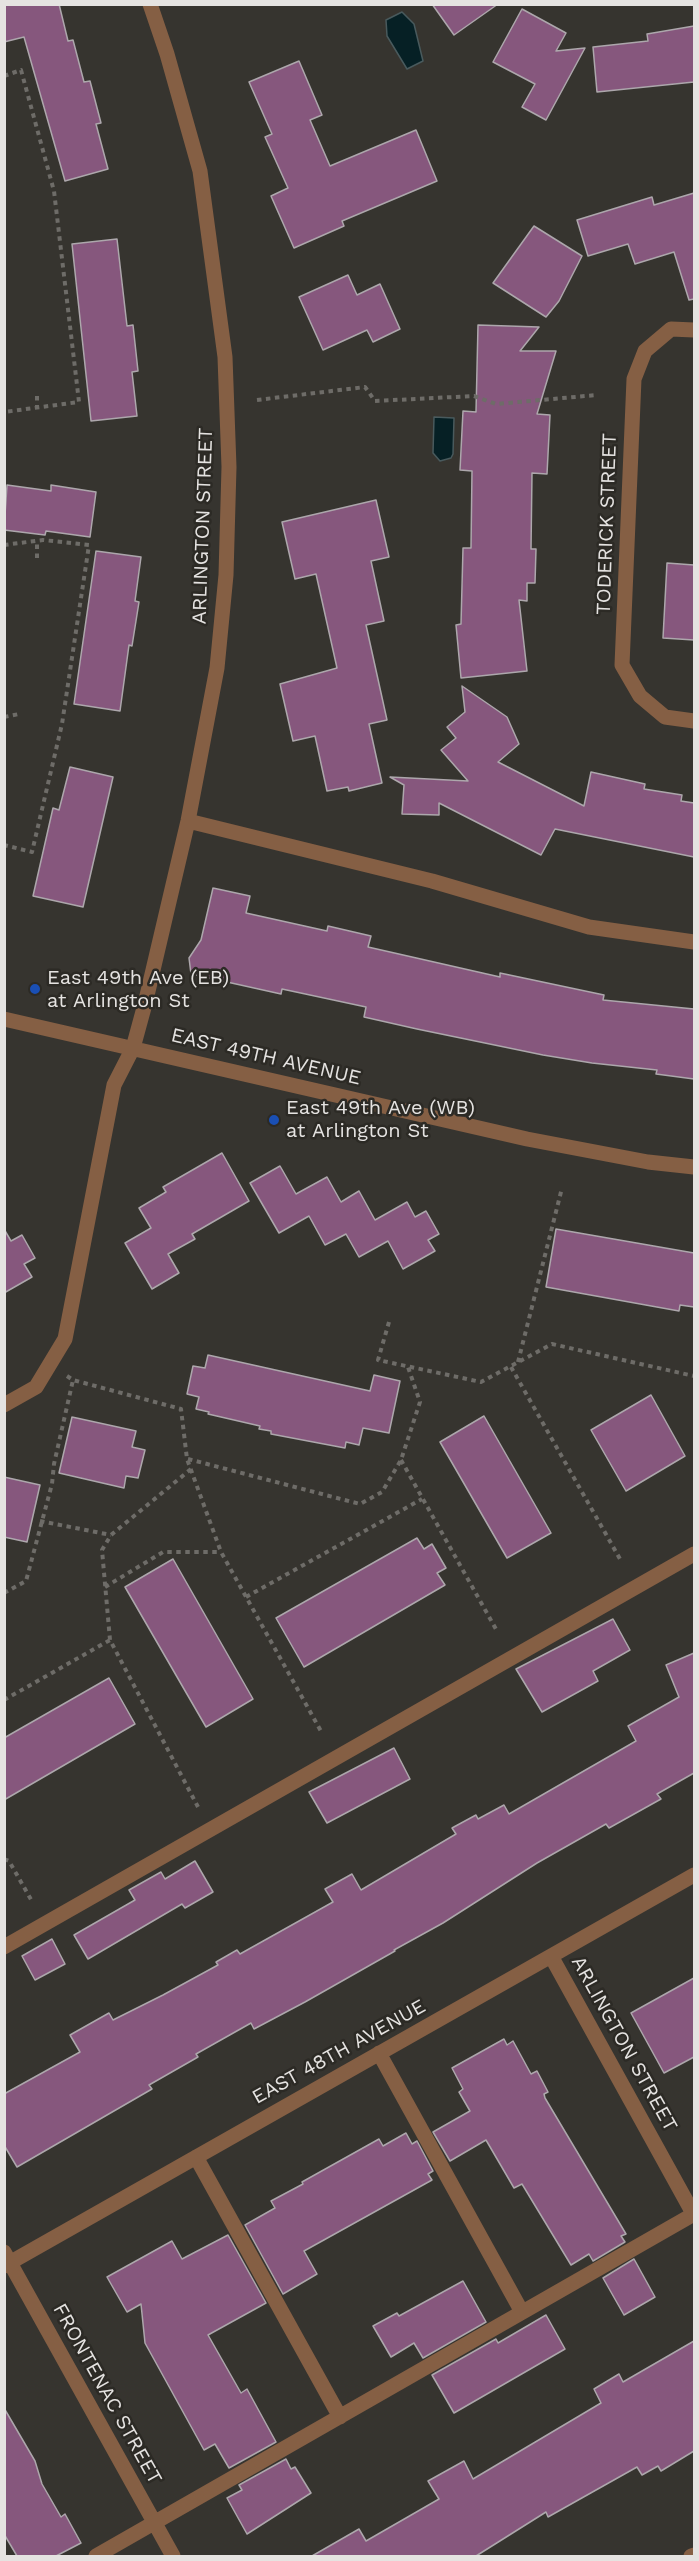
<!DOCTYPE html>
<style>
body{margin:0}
#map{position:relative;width:699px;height:2561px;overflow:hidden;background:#36342f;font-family:"Work Sans",sans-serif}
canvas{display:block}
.frame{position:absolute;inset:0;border:6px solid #e5e3e1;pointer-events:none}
</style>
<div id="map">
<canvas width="699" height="2561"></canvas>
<div class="frame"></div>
</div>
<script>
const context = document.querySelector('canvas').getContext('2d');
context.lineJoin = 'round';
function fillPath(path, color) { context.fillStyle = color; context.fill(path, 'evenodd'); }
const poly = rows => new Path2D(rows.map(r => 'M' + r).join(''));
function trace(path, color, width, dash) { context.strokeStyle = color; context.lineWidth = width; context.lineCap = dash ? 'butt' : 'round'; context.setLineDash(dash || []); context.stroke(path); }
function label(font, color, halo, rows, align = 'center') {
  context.font = font + ' "Work Sans",sans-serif'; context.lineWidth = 5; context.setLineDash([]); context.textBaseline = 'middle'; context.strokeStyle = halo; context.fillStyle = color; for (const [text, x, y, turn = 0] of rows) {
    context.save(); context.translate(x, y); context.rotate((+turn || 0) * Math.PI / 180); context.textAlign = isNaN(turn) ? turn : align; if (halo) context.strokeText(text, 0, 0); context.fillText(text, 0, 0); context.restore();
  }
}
const water = poly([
 [402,12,414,24,423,61,407,69,387,36,386,20,402,12],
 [434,417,454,418,453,454,451,458,440,461,433,453,434,417]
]);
fillPath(water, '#062025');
trace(water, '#495a5d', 1.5);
const building = poly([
 [4,4,59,4,68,41,73,40,84,82,90,81,101,123,96,124,108,169,65,181,24,37,4,42,4,4],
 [432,4,498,4,454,35,432,4],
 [522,9,566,33,556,51,585,48,546,120,522,107,535,84,493,62,522,9],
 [694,26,694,82,597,92,593,47,648,41,647,34,694,26],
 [299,61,322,115,310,120,330,166,416,130,437,181,342,221,344,226,294,248,271,196,288,188,265,137,272,134,249,82,299,61],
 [694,193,694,299,689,300,674,252,635,264,628,244,588,256,577,220,652,197,654,205,694,193],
 [534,226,582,256,559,301,546,317,493,283,534,226],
 [117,239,127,326,133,325,138,371,132,372,137,416,91,421,72,244,117,239],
 [348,275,357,295,380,284,400,329,373,342,367,330,323,350,299,297,348,275],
 [478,325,539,327,520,351,556,351,537,414,550,415,547,474,532,473,531,549,536,549,535,583,527,583,527,601,519,600,527,671,461,678,456,625,461,624,463,548,471,548,472,471,460,470,463,411,476,412,478,325],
 [7,485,51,491,51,485,96,492,90,537,46,531,45,535,4,530,7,485],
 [376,500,389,557,371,561,384,621,366,625,387,720,369,724,382,783,349,791,348,787,327,791,315,736,293,741,280,684,337,668,316,574,295,579,282,522,376,500],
 [96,551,141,557,135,601,139,602,132,646,129,645,120,711,74,704,96,551],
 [667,563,694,565,694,640,663,638,667,563],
 [462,686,507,717,519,744,498,762,584,806,591,772,645,784,644,789,682,795,681,801,694,803,694,857,555,829,541,855,439,803,439,815,402,814,404,785,390,777,468,781,441,750,456,738,447,727,465,712,462,686],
 [70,767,113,777,83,907,33,896,53,808,59,810,70,767],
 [213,888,250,896,246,913,327,931,328,926,371,936,368,947,500,977,500,973,604,995,603,1000,694,1009,694,1079,656,1074,657,1070,592,1063,543,1055,417,1029,364,1017,366,1007,282,989,281,994,191,974,189,958,201,940,213,888],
 [222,1153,249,1201,192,1234,195,1239,168,1254,179,1273,152,1289,125,1243,151,1228,139,1208,166,1192,163,1187,222,1153],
 [280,1166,296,1194,327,1177,341,1202,359,1191,375,1220,407,1202,415,1217,426,1211,439,1234,428,1240,435,1251,403,1269,388,1241,359,1257,346,1234,325,1245,309,1216,279,1233,250,1183,280,1166],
 [4,1229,11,1241,22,1235,35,1258,24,1264,32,1277,4,1293,4,1229],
 [556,1229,694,1253,694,1307,680,1305,679,1311,546,1287,556,1229],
 [208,1355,370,1391,374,1375,400,1381,389,1433,363,1428,359,1445,346,1442,345,1448,271,1434,271,1431,259,1429,260,1426,208,1414,209,1412,196,1409,199,1397,187,1394,193,1366,205,1368,208,1355],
 [651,1395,685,1456,626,1491,591,1430,651,1395],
 [484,1416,551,1533,507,1558,440,1442,484,1416],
 [72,1417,136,1431,132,1447,145,1450,138,1478,126,1476,124,1488,59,1473,72,1417],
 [4,1477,40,1485,27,1542,4,1537,4,1477],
 [417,1538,424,1549,432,1544,446,1568,437,1573,445,1585,304,1667,276,1618,417,1538],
 [173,1559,253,1699,206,1727,125,1587,173,1559],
 [613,1619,630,1650,593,1671,598,1681,542,1712,516,1669,613,1619],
 [694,1653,694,1773,657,1794,661,1799,609,1828,606,1824,537,1863,443,1923,394,1950,395,1951,305,2002,254,2029,251,2023,196,2054,198,2057,149,2085,152,2089,17,2167,4,2145,4,2094,80,2052,70,2035,109,2013,113,2020,163,1995,218,1965,216,1962,237,1950,240,1954,333,1902,325,1889,352,1874,361,1890,456,1834,452,1828,476,1815,478,1819,504,1805,509,1814,636,1741,628,1726,679,1697,666,1665,694,1653],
 [109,1678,135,1724,4,1800,4,1738,109,1678],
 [394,1748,410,1779,327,1823,309,1792,394,1748],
 [195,1861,213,1892,185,1908,182,1904,88,1959,74,1935,135,1900,129,1890,161,1872,165,1879,195,1861],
 [52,1939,65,1964,35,1980,22,1956,52,1939],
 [694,1978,694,2057,664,2073,631,2013,694,1978],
 [504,2039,507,2045,513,2041,531,2074,537,2071,548,2092,544,2094,545,2098,626,2234,621,2236,625,2242,593,2261,589,2254,571,2265,522,2184,514,2188,486,2140,450,2161,433,2132,470,2111,459,2092,463,2089,452,2068,504,2039],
 [406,2133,412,2144,417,2141,433,2171,428,2174,432,2180,304,2251,317,2274,283,2294,245,2225,275,2208,271,2201,303,2184,302,2182,379,2139,383,2146,406,2133],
 [228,2235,266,2303,208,2335,241,2393,247,2389,276,2442,229,2468,215,2444,204,2450,145,2343,141,2304,127,2312,107,2277,172,2241,182,2259,228,2235],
 [634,2259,655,2297,624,2315,603,2278,634,2259],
 [463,2281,486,2322,423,2358,414,2343,391,2357,373,2326,397,2313,399,2316,463,2281],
 [546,2315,565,2349,454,2413,432,2375,496,2339,498,2343,546,2315],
 [694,2341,694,2451,661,2471,658,2466,642,2475,637,2467,548,2517,546,2512,476,2556,312,2556,359,2529,366,2541,439,2499,428,2481,464,2461,473,2479,601,2403,594,2389,619,2374,623,2382,694,2341],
 [4,2408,35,2461,42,2484,61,2517,65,2514,81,2543,56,2556,17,2556,4,2534,4,2408],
 [286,2459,291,2469,295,2467,311,2493,247,2534,227,2498,242,2490,239,2485,286,2459]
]);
fillPath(building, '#86577d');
trace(building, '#ada7ac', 1.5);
trace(poly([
 [4,76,21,70,54,191,79,402,4,412],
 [37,396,37,410],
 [257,400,365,387,375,401,474,396,496,404,597,395],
 [4,545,43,540,89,545,62,724,32,852,4,845],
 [37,558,37,541],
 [4,717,19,714],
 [35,989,37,982],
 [389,1322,378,1360,481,1382,552,1344,694,1376],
 [518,1362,562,1188],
 [511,1367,620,1559],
 [67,1376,73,1380,181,1409,187,1459,221,1552,322,1733],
 [188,1459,360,1504,382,1492,401,1460,420,1402,408,1367],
 [401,1460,497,1631],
 [191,1469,111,1535,102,1550,110,1640,198,1807],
 [40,1521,111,1535],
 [105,1587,163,1552,221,1552],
 [4,1593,26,1581,52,1484,54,1464,73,1380],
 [246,1597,422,1499],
 [4,1700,110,1640],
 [4,1859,9,1861,33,1903]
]), '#6e6c68', 4, [4.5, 4.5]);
trace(poly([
 [694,330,671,329,645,351,634,379,622,665,640,696,665,717,694,721],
 [188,821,432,881,589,927,694,942],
 [4,1019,527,1139,648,1162,694,1167],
 [4,1405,36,1387,65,1339,114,1085,133,1048,145,1004,188,821,217,668,226,575,229,467,225,357,200,171,167,54,150,4],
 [4,1947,694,1554],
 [551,1956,694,2215],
 [379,2053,522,2312],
 [196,2157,340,2417],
 [4,2252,173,2556],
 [4,2266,694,1875],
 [96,2556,694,2214],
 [691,2556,694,2555]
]), '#855f44', 15);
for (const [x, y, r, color] of [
 [35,989,6,"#1a4fb4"],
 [274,1120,6,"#1a4fb4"]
]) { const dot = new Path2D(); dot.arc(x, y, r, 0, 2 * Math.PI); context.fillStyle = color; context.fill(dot); trace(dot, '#2c2a25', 2); }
label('20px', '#e5e3e1', '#2c2a25', [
 ["TODERICK STREET",607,524,-88],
 ["ARLINGTON STREET",203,526,-88],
 ["EAST 49TH AVENUE",266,1057,13],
 ["ARLINGTON STREET",624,2044,61],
 ["EAST 48TH AVENUE",339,2052,-29],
 ["FRONTENAC STREET",107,2394,61]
]);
label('20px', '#e5e3e1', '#2c2a25', [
 ["East 49th Ave (EB)",47,978],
 ["at Arlington St",47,1001],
 ["East 49th Ave (WB)",286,1108],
 ["at Arlington St",286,1131]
], 'left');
</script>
